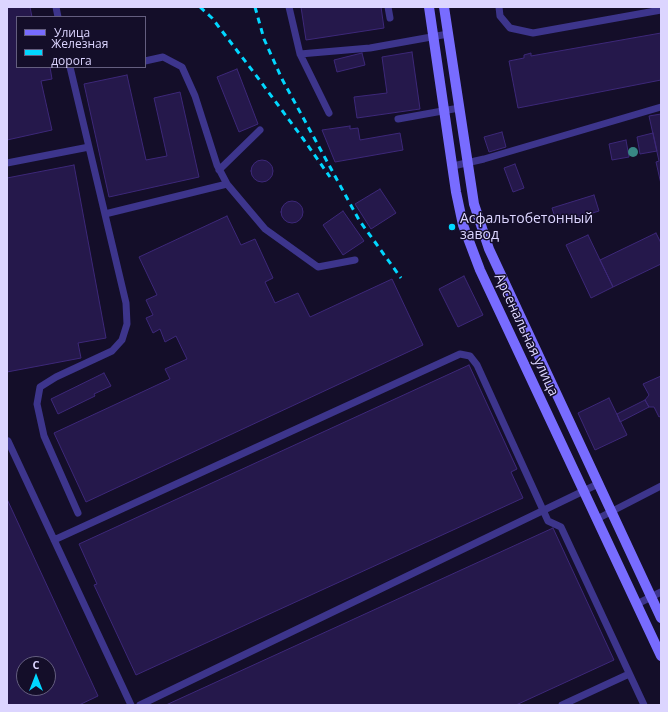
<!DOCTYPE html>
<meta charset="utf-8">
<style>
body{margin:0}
#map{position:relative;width:668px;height:712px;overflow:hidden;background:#140e29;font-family:"Open Sans",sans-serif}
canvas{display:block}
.frame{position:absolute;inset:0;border:8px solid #dcd5ff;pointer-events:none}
.legend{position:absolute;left:16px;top:16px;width:130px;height:52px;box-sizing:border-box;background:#140e29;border:1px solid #645e7f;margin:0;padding:5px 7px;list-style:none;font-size:12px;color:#dcd5ff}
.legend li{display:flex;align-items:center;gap:8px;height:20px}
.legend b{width:20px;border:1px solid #645e7f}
.north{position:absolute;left:16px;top:656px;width:40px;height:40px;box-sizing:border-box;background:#140e29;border:1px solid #645e7f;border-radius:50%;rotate:0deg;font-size:11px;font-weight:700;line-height:16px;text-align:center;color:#dcd5ff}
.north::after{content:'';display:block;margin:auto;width:14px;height:18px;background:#01d7ff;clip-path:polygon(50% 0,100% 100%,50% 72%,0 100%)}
</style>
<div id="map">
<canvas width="668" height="712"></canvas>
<div class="frame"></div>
<ul class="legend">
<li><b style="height:5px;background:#786cff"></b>Улица</li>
<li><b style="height:5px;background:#01d7ff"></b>Железная дорога</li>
</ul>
<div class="north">С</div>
</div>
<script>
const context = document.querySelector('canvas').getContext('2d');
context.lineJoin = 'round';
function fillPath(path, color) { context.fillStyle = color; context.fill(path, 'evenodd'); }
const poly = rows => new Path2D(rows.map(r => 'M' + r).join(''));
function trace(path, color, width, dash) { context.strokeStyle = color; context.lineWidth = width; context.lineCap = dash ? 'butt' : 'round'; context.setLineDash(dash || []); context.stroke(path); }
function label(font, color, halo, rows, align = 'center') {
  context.font = font + ' "Open Sans",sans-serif'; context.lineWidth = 3; context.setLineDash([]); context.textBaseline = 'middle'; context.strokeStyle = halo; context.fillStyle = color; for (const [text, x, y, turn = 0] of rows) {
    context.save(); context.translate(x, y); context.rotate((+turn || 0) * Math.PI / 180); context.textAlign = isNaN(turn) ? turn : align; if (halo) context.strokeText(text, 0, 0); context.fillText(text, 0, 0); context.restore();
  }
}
const building = poly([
 [7,7,30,7,32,17,17,17,17,67,50,67,52,79,41,81,52,130,7,140,7,7],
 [301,7,381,7,384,28,306,40,301,7],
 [661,33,661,80,518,108,509,61,524,58,524,55,531,53,531,56,661,33],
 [412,52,420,109,357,118,354,97,387,93,382,57,412,52],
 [362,53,365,65,337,72,334,60,362,53],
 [237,69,258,124,239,132,217,77,237,69],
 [127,75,146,160,167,156,154,98,180,92,199,177,109,197,84,84,127,75],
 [661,114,661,184,656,162,659,161,649,116,661,114],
 [350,126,350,129,358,128,360,140,400,133,403,150,335,162,322,130,350,126],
 [502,132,506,147,489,152,484,137,502,132],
 [653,133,657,151,640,154,637,137,653,133],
 [626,140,629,157,612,160,609,144,626,140],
 '251 171a11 11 0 1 1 22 0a11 11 0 1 1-22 0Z',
 [515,164,524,188,513,192,504,168,515,164],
 [74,165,106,338,78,343,81,358,7,372,7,178,74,165],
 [380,189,396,213,371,229,355,204,380,189],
 [594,195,599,211,557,224,552,208,594,195],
 '281 212a11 11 0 1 1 22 0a11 11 0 1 1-22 0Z',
 [343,211,364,241,343,255,323,225,343,211],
 [227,216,241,245,255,239,273,278,265,282,275,303,298,293,310,317,392,279,423,345,86,502,54,433,170,379,165,369,187,359,176,336,165,342,160,329,153,333,146,318,153,315,146,300,157,295,139,257,227,216],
 [656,233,661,243,661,264,613,287,600,260,656,233],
 [588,235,613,287,591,298,566,245,588,235],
 [464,276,483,315,458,327,439,289,464,276],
 [469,365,517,469,511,472,523,498,136,675,94,585,97,584,79,544,469,365],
 [104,373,111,386,94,394,95,396,58,414,51,399,104,373],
 [661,376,661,416,659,417,654,407,649,407,645,400,649,395,643,384,661,376],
 [609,398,627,435,595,450,578,413,609,398],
 [645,400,649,407,620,422,617,414,645,400],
 [7,499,98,696,79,705,7,705,7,499],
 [24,664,48,664,48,688,24,688,24,664],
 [553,528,614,660,516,705,166,705,553,528]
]);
fillPath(building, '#25184b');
trace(building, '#3d2879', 1);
trace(poly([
 [56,7,58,17],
 [289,7,300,54,329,113],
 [388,7,390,18],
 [499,7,500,16,510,28,533,33,661,10],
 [300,54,370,48,448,34],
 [145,61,163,57,182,67,195,96,217,165,227,184,265,229,318,267,355,260],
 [70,67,126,303,127,324,122,340,112,351,56,377,40,387,37,404,44,436,78,513],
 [398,119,459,108],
 [7,163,89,147],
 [453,166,484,159,661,107],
 [219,170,260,130],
 [105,214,227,184],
 [7,442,8,441,131,705],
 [597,519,661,486],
 [54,540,460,354,470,356,477,365,548,521,561,527,644,705],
 [637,604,661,592],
 [140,705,598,484],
 [562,705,629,674]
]), '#3d358c', 7);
trace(poly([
 [429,7,456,192,463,225,480,270,661,656],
 [444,7,474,204,489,249,661,618]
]), '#786cff', 10);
trace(poly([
 [200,7,212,18,255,74,304,140,330,177],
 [255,7,264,39,282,79,359,220,401,278]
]), '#01d7ff', 3, [6, 5]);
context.fillStyle = '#388784';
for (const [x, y] of [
 [633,152]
]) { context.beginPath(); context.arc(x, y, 5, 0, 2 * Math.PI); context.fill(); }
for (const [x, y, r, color] of [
 [452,227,4,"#01d7ff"]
]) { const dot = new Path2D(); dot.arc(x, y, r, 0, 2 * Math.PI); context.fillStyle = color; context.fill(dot); trace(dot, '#140e29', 1.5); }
label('14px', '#dcd5ff', '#140e29', [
 ["Асфальтобетонный",460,219],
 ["завод",460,235]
], 'left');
label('14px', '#dcd5ff', '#140e29', [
 ["Арсенальная улица",526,335,65]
]);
</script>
